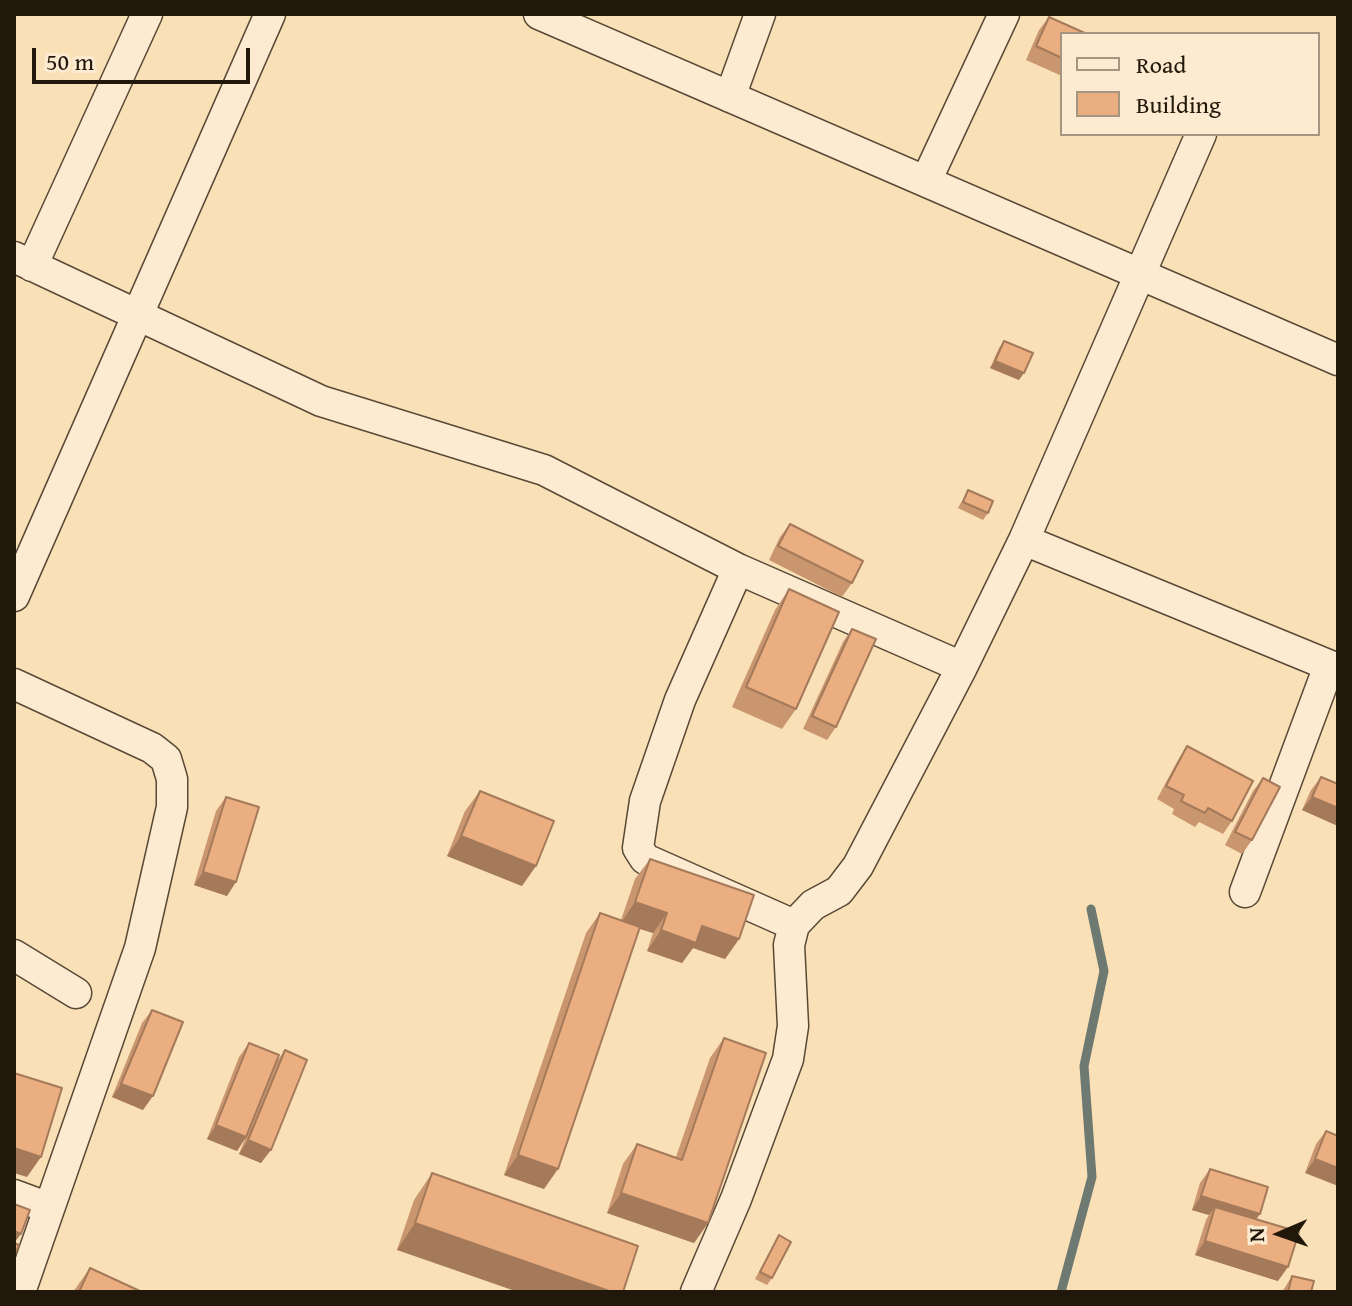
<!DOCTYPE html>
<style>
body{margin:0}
#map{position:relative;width:1352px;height:1306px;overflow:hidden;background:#fae0b6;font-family:"Gentium Book Plus",serif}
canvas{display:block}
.frame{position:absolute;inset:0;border:16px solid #21170b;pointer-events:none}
.legend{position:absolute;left:1060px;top:32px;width:260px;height:104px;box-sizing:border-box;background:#fcebd0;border:2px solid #a49681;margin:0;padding:10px 14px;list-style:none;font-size:24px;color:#21170b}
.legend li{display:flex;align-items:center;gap:16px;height:40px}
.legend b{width:40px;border:2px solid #a49681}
.north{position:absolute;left:1240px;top:1194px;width:80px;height:80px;-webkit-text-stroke:6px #fcebd0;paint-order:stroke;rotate:268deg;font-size:22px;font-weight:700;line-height:32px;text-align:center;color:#21170b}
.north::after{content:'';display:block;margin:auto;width:28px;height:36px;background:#21170b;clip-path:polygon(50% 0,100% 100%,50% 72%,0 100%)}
.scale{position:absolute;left:32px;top:48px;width:218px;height:36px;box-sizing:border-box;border:4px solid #21170b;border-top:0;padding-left:10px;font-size:24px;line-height:28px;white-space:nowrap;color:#21170b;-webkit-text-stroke:6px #fcebd0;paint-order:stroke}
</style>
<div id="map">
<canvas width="1352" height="1306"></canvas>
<div class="frame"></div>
<ul class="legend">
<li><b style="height:10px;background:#fcebd0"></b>Road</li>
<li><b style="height:22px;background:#eaae81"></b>Building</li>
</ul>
<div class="north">N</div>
<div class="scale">50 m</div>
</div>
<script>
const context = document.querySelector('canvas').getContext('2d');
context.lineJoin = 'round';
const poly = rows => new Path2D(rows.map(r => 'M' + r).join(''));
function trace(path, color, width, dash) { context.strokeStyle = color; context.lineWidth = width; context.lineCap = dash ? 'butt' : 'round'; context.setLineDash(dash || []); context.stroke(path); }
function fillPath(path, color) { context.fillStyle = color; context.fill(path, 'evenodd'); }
trace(poly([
 [1061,1292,1092,1177,1084,1066,1104,971,1091,909]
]), '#6d7971', 9);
const minor = poly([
 [539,14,1338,360],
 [730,97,760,14],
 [926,181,1004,14],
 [14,257,321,401,544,470,738,569,962,667],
 [32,266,147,14],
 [1024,540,1338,669],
 [738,569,680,700,645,801,638,848,645,859,794,925],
 [14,596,270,14],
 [14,684,152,748,166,759,172,779,172,807,140,948,20,1292],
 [1245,892,1329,666],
 [14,955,76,993],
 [14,1195,49,1208],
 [696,1292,736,1199,788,1059,793,1026,789,945,794,925,813,905,839,891,858,866,962,667,1024,540,1201,134]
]);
trace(minor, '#574936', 33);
trace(minor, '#fcebd0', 30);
fillPath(poly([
 [1049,17,1062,34,1062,76,1026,60,1039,30],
 [1004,341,1019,380,990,368,999,348],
 [968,490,988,513,983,520,958,508],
 [790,524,852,583,842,597,769,560,780,537],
 [789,589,796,709,782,729,732,707,775,610],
 [852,629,836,727,827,740,803,729,843,642],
 [1187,746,1232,821,1223,834,1199,822,1195,827,1172,814,1174,809,1157,799,1178,760],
 [1321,777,1338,784,1338,826,1302,810,1311,790],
 [1263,778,1252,840,1242,854,1225,845,1253,791],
 [480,791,522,886,447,856,465,811],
 [226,797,227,896,194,885,216,811],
 [650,859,739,939,725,959,693,948,682,963,647,951,653,933,640,929,544,1189,504,1175,586,933,600,913,621,920,635,879],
 [152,1010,143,1110,112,1097,142,1023],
 [724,1038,708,1223,694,1243,607,1213,623,1164,637,1144,676,1157,710,1058],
 [249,1043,275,1064,285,1050,261,1163,239,1154,245,1139,237,1151,207,1139,239,1057],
 [1326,1131,1338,1136,1305,1173,1316,1144],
 [1210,1169,1260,1214,1256,1219,1278,1281,1195,1255,1206,1220,1209,1215,1192,1210,1200,1183],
 [432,1173,623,1292,397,1250,414,1200],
 [779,1235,772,1278,767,1285,755,1279],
 [90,1268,142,1292,73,1292],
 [1292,1276,1311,1292,1282,1292]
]), '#c9966f');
fillPath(poly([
 [995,361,1024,373,1019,380,990,368],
 [1312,797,1338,808,1338,826,1302,810],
 [461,836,536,866,522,886,447,856],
 [203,872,236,882,227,896,194,885],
 [635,902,667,913,653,933,621,923],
 [702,926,739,939,725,959,693,948,682,963,647,951,661,930],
 [121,1084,153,1096,143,1110,112,1097],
 [216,1125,246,1137,237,1151,207,1139],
 [248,1140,271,1150,261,1163,239,1154],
 [14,1148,41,1157,27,1177,14,1173],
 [518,1155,558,1169,544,1189,504,1175],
 [1315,1159,1338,1168,1338,1186,1305,1173],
 [621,1193,708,1223,694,1243,607,1213],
 [1201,1196,1260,1214,1250,1228,1215,1207,1209,1215,1192,1210],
 [415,1223,612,1292,518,1292,397,1250],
 [14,1231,21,1234,14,1243],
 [1205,1241,1288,1267,1278,1281,1195,1255]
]), '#a47a5a');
const building = poly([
 [1049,17,1087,34,1062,34,1062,58,1036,46,1049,17],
 [1004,341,1033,353,1024,373,995,361,1004,341],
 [968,490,993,501,988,513,963,502,968,490],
 [790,524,863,561,852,583,778,546,790,524],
 [789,589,839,612,796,709,746,687,789,589],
 [852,629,876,639,836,727,812,716,852,629],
 [1187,746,1253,781,1232,821,1208,808,1205,813,1181,801,1184,795,1166,786,1187,746],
 [1321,777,1338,784,1338,808,1312,797,1321,777],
 [1263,778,1280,787,1252,840,1235,832,1263,778],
 [480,791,554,821,536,866,461,836,480,791],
 [226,797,259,807,236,882,203,872,226,797],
 [650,859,754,895,739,939,702,926,696,943,661,930,667,913,635,902,650,859],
 [600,913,640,927,558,1169,518,1155,600,913],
 [152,1010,183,1022,153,1096,121,1084,152,1010],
 [724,1038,766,1053,708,1223,621,1193,637,1144,682,1160,724,1038],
 [249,1043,279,1055,246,1137,216,1125,249,1043],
 [285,1050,307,1060,271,1150,248,1140,285,1050],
 [14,1073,62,1088,41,1157,14,1148,14,1073],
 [1326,1131,1338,1136,1338,1168,1315,1159,1326,1131],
 [1210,1169,1268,1187,1260,1214,1201,1196,1210,1169],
 [432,1173,638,1246,623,1292,612,1292,415,1223,432,1173],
 [14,1204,30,1210,21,1234,14,1231,14,1204],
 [1215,1207,1299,1232,1288,1267,1205,1241,1215,1207],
 [779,1235,791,1242,772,1278,760,1272,779,1235],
 [14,1243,19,1245,14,1257,14,1243],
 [90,1268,142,1292,79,1292,90,1268],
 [1292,1276,1314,1281,1311,1292,1288,1292,1292,1276]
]);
fillPath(building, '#eaae81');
trace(building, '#a47a5a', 2);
</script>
